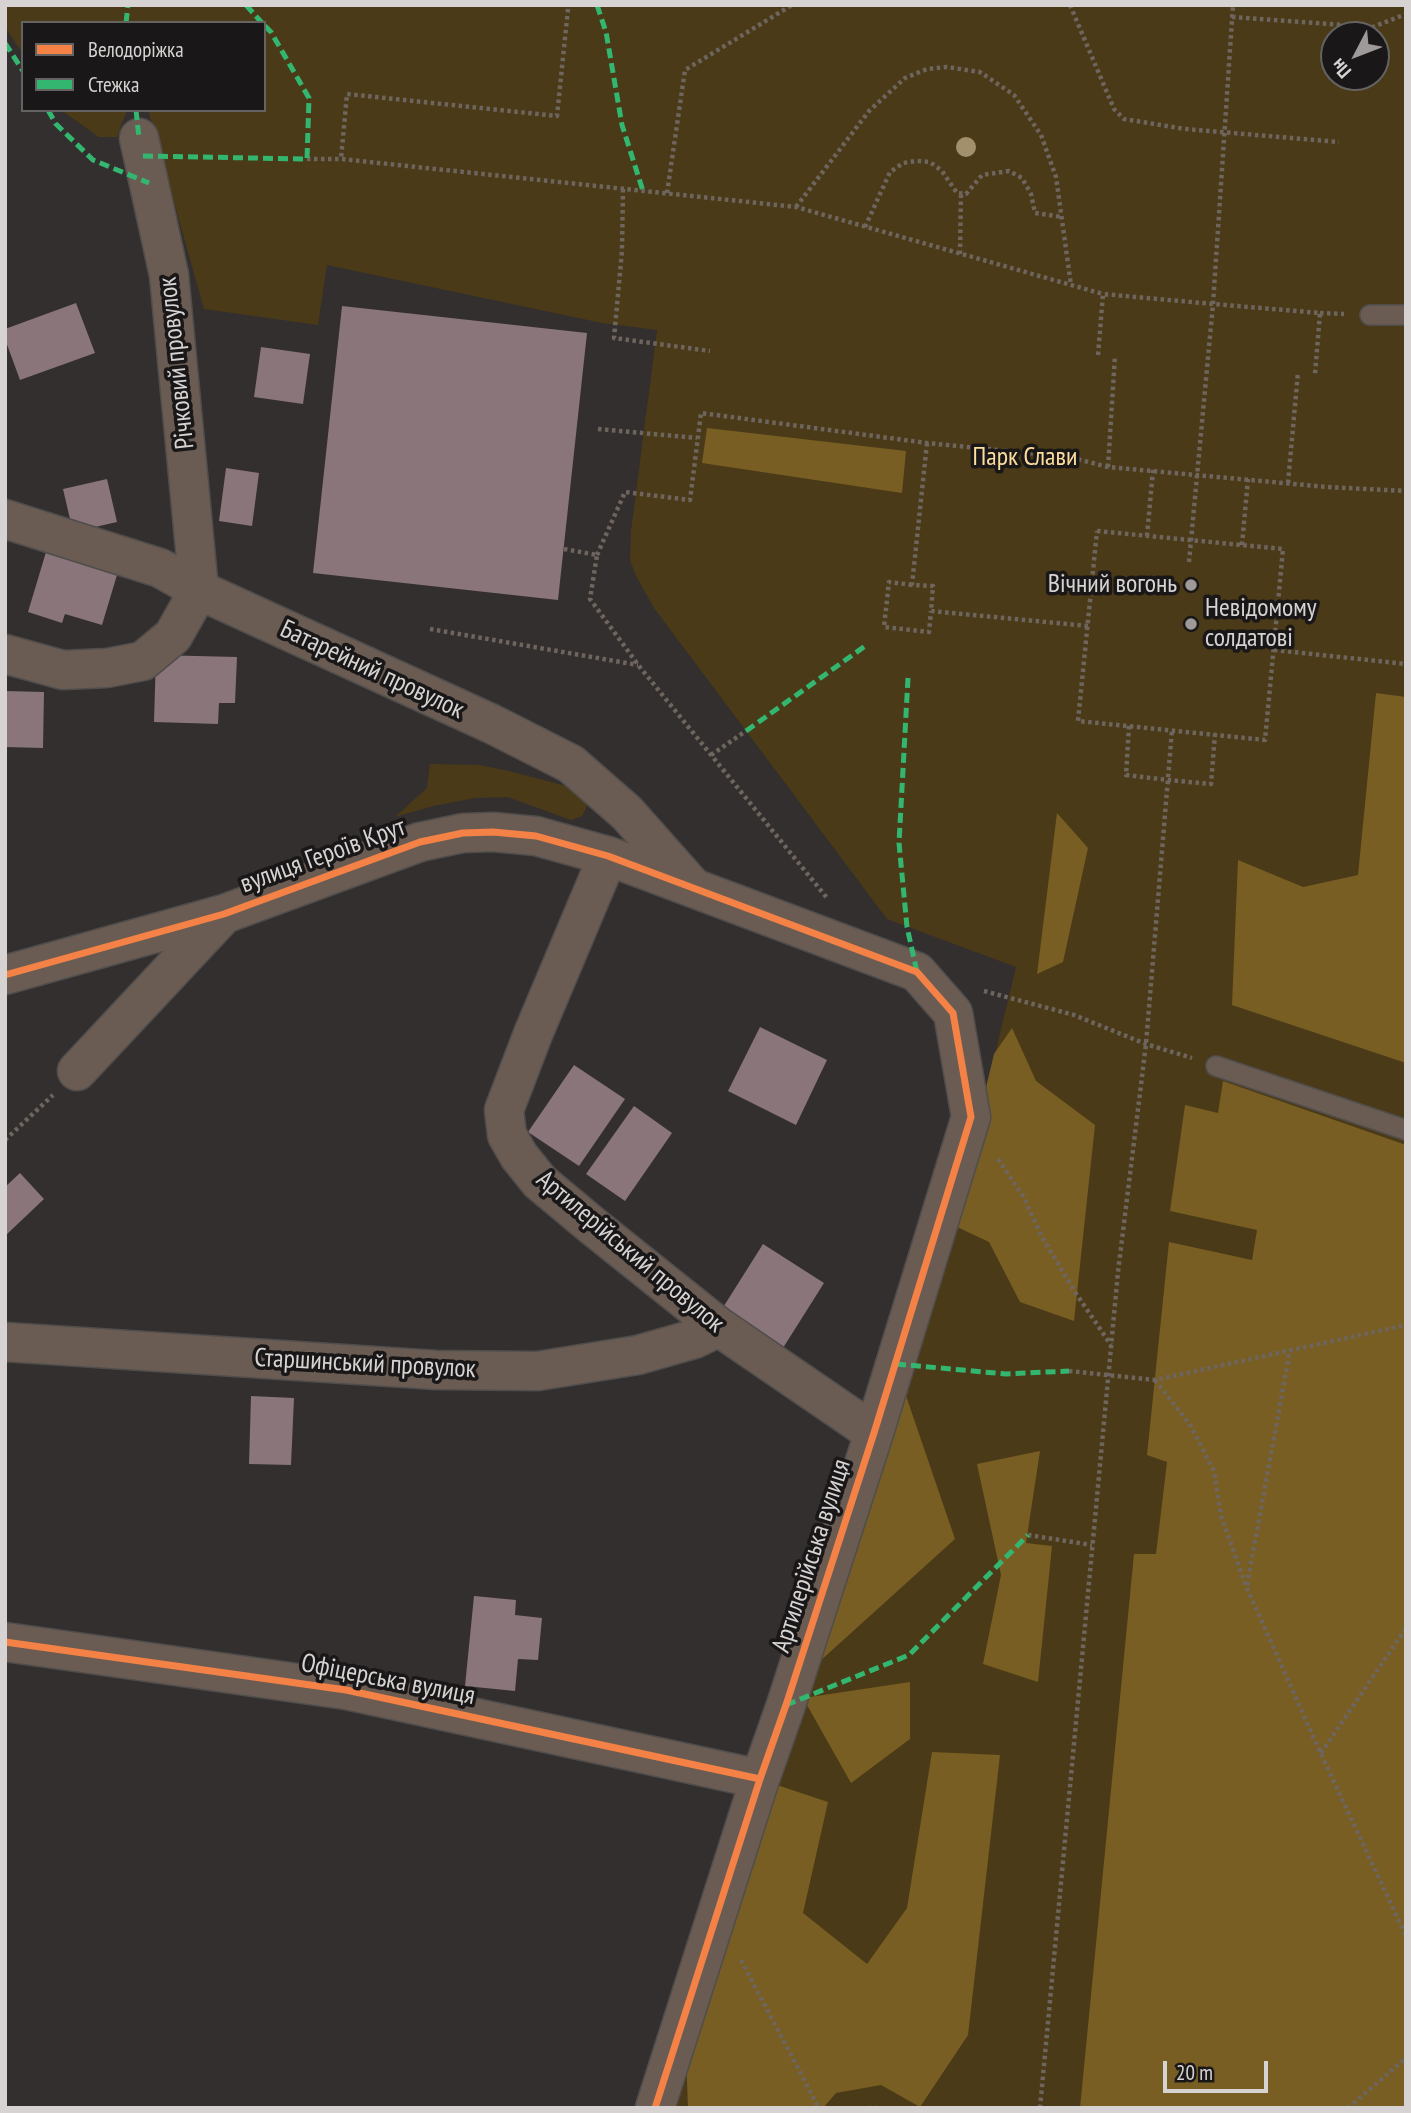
<!DOCTYPE html>
<meta charset="utf-8">
<style>
body{margin:0}
#map{position:relative;width:1411px;height:2113px;overflow:hidden;background:#332f2e;font-family:"PT Sans Narrow",sans-serif}
canvas{display:block}
.frame{position:absolute;inset:0;border:7px solid #d7d3d3;pointer-events:none}
.legend{position:absolute;left:21px;top:21px;width:245px;height:91px;box-sizing:border-box;background:#191717;border:2px solid #656262;margin:0;padding:9px 12px;list-style:none;font-size:21px;color:#d7d3d3}
.legend li{display:flex;align-items:center;gap:14px;height:35px}
.legend b{width:35px;border:2px solid #656262}
.north{position:absolute;left:1320px;top:21px;width:70px;height:70px;box-sizing:border-box;background:#191717;border:2px solid #656262;border-radius:50%;rotate:228deg;font-size:19px;font-weight:700;line-height:28px;text-align:center;color:#d7d3d3}
.north::after{content:'';display:block;margin:auto;width:24px;height:32px;background:#9e9a99;clip-path:polygon(50% 0,100% 100%,50% 72%,0 100%)}
.scale{position:absolute;left:1163px;top:2061px;width:105px;height:32px;box-sizing:border-box;border:4px solid #d7d3d3;border-top:0;padding-left:9px;font-size:21px;line-height:24px;white-space:nowrap;color:#d7d3d3;-webkit-text-stroke:5px #191717;paint-order:stroke}
</style>
<div id="map">
<canvas width="1411" height="2113"></canvas>
<div class="frame"></div>
<ul class="legend">
<li><b style="height:9px;background:#f48246"></b>Велодоріжка</li>
<li><b style="height:9px;background:#33b770"></b>Стежка</li>
</ul>
<div class="north">Пн</div>
<div class="scale">20 m</div>
</div>
<script>
const context = document.querySelector('canvas').getContext('2d');
context.lineJoin = 'round';
function fillPath(path, color) { context.fillStyle = color; context.fill(path, 'evenodd'); }
const poly = rows => new Path2D(rows.map(r => 'M' + r).join(''));
function trace(path, color, width, dash) { context.strokeStyle = color; context.lineWidth = width; context.lineCap = dash ? 'butt' : 'round'; context.setLineDash(dash || []); context.stroke(path); }
function label(font, color, halo, rows, align = 'center') {
  context.font = font + ' "PT Sans Narrow",sans-serif'; context.lineWidth = 7; context.setLineDash([]); context.textBaseline = 'middle'; context.strokeStyle = halo; context.fillStyle = color; for (const [text, x, y, turn = 0] of rows) {
    context.save(); context.translate(x, y); context.rotate((+turn || 0) * Math.PI / 180); context.textAlign = isNaN(turn) ? turn : align; if (halo) context.strokeText(text, 0, 0); context.fillText(text, 0, 0); context.restore();
  }
}
fillPath(poly([
 [5,5,1406,5,1406,2108,668,2108,972,1150,1016,967,887,919,654,608,636,576,630,560,631,531,657,330,602,323,327,265,318,325,204,309,148,110,264,110,264,23,23,23,23,54,5,27],
 [1334,35,1376,35,1376,77,1334,77],
 [61,110,127,110,117,137,99,137],
 [430,764,479,765,509,771,566,786,581,795,587,806,582,816,571,820,508,797,475,798,433,806,395,817,427,788]
]), '#4a3a17');
fillPath(poly([
 [707,428,906,451,902,493,702,463],
 [1376,693,1406,697,1406,1063,1232,1005,1238,860,1303,887,1358,875],
 [1057,813,1088,848,1063,962,1037,974],
 [1012,1028,1036,1081,1095,1125,1074,1321,1020,1302,989,1242,953,1225,994,1054],
 [1223,1081,1406,1145,1406,2108,1080,2108,1134,1554,1156,1554,1167,1462,1147,1455,1169,1242,1252,1260,1257,1230,1170,1211,1185,1105,1218,1113],
 [903,1387,955,1539,809,1671],
 [1040,1451,1026,1543,1052,1546,1038,1682,983,1664,1001,1575,977,1464],
 [910,1682,910,1739,851,1783,803,1698],
 [932,1752,1000,1755,968,2035,920,2107,881,2085,836,2093,823,2108,688,2108,686,2053,771,1783,828,1802,803,1913,867,1964,907,1908]
]), '#785e23');
fillPath(poly([
 [76,303,95,353,20,380,5,339,5,329],
 [342,306,587,333,558,600,313,573],
 [261,347,310,354,303,404,254,397],
 [226,468,259,473,252,526,219,521],
 [107,479,117,522,73,532,63,489],
 [49,542,120,565,102,625,65,614,62,623,28,612],
 [156,655,237,657,235,703,219,703,218,724,154,722],
 [5,691,44,692,43,748,5,747],
 [760,1027,827,1060,796,1125,728,1091],
 [574,1065,625,1099,579,1166,528,1132],
 [634,1106,672,1133,625,1201,586,1174],
 [20,1173,44,1199,5,1236,5,1187],
 [763,1244,824,1283,783,1348,722,1309],
 [251,1396,294,1398,291,1465,249,1464],
 [474,1596,516,1600,515,1615,542,1618,538,1660,518,1659,515,1691,465,1686]
]), '#89757a');
const lane = poly([
 [1370,315,1406,315],
 [1216,1066,1406,1130]
]);
const street = poly([
 [139,138,169,275,199,590],
 [5,519,160,568,199,590,492,724,571,764,627,813,690,884],
 [5,654,63,670,107,668,143,661,173,636,199,590],
 [608,856,533,1034,504,1110,507,1135,519,1156,540,1182,594,1227,719,1327,874,1433],
 [5,975,224,914,420,842,463,833,493,832,536,836,608,856,917,972,953,1013,971,1117,874,1433,786,1705,760,1779,655,2108],
 [77,1071,224,914],
 [5,1342,436,1370,538,1371,638,1355,694,1339,719,1327],
 [5,1642,346,1690,760,1779]
]);
trace(lane, '#504d4d', 22);
trace(street, '#504d4d', 41);
trace(poly([
 [1070,5,1114,109,1124,119,1185,129,1339,142],
 [568,9,557,116,347,94,341,159,796,207,1103,294],
 [1232,17,1373,27,1406,14],
 [307,159,341,159],
 [623,189,622,251,614,338,710,351],
 [667,193,685,70,792,5],
 [796,207,869,111,905,78,927,69,947,67,980,72,1014,95,1041,135,1056,177,1071,285],
 [865,227,890,172,903,163,916,161,930,162,942,171,957,193,966,194,982,175,1009,171,1022,178,1031,194,1035,213,1062,217],
 [960,254,961,193],
 [1320,313,1344,314],
 [1098,355,1103,294,1213,304,1320,313,1315,374],
 [598,429,697,438],
 [927,443,912,585,933,586,931,611,1088,626],
 [1108,467,1115,356],
 [1288,483,1298,372],
 [1097,531,1283,549,1265,740,1078,721,1097,531],
 [1147,536,1153,470],
 [1242,545,1248,479],
 [564,549,597,555,590,599,639,666,827,898],
 [597,555,625,492,690,500,701,413,927,443,1069,457,1108,467,1327,487,1406,491],
 [1189,562,1213,304,1233,5],
 [912,585,889,582,884,627,929,632,931,611],
 [430,629,638,665],
 [1274,650,1406,664],
 [1129,726,1126,775,1168,780,1211,784,1215,734],
 [711,755,746,731],
 [984,991,1074,1015,1146,1044,1192,1058],
 [5,1140,53,1095],
 [998,1159,1023,1196,1042,1237,1075,1292,1111,1345],
 [1069,1371,1155,1380,1406,1325],
 [1155,1380,1190,1425,1214,1471,1221,1516,1246,1586,1321,1754,1406,1936],
 [1028,1535,1092,1545],
 [1247,1585,1290,1350],
 [1321,1753,1406,1628],
 [741,1960,819,2108],
 [868,2108,883,2108],
 [1040,2108,1118,1272,1146,1044,1172,730],
 [1348,2108,1406,2058]
]), '#6e655e', 4.5, [3.5, 3.5]);
trace(lane, '#6a5c52', 19);
trace(street, '#6a5c52', 38);
trace(poly([
 [246,5,262,23],
 [597,5,606,32,622,125,643,191],
 [126,23,128,5],
 [5,43,23,71],
 [48,110,56,124,93,160,149,183],
 [136,110,139,138],
 [143,156,307,159,309,98,271,32,264,25],
 [908,678,899,843,907,927,917,972],
 [746,731,868,644],
 [896,1364,1006,1374,1069,1371],
 [786,1705,909,1655,1028,1535]
]), '#33b770', 5, [10, 5]);
trace(poly([
 [5,975,224,914,420,842,463,833,493,832,536,836,608,856,917,972,953,1013,971,1117,874,1433,786,1705,760,1779,655,2108],
 [5,1642,346,1690,760,1779]
]), '#f48246', 7);
context.fillStyle = '#a28f6c';
for (const [x, y] of [
 [966,147]
]) { context.beginPath(); context.arc(x, y, 10, 0, 2 * Math.PI); context.fill(); }
for (const [x, y, r, color] of [
 [1191,585,7,"#9e9a99"],
 [1191,624,7,"#9e9a99"]
]) { const dot = new Path2D(); dot.arc(x, y, r, 0, 2 * Math.PI); context.fillStyle = color; context.fill(dot); trace(dot, '#191717', 2.5); }
label('26px', '#d7d3d3', '#191717', [
 ["Річковий провулок",177,363,-96],
 ["Батарейний провулок",372,670,25],
 ["вулиця Героїв Крут",323,856,-20],
 ["Артилерійський провулок",630,1252,40],
 ["Старшинський провулок",365,1364,3],
 ["Артилерійська вулиця",812,1556,-72],
 ["Офіцерська вулиця",388,1680,11]
]);
label('26px', '#fddd9e', '#191717', [
 ["Парк Слави",1025,458]
]);
label('26px', '#d7d3d3', '#191717', [
 ["Вічний вогонь",1177,585],
 ["Невідомому",1205,609,"left"],
 ["солдатові",1205,639,"left"]
], 'right');
</script>
